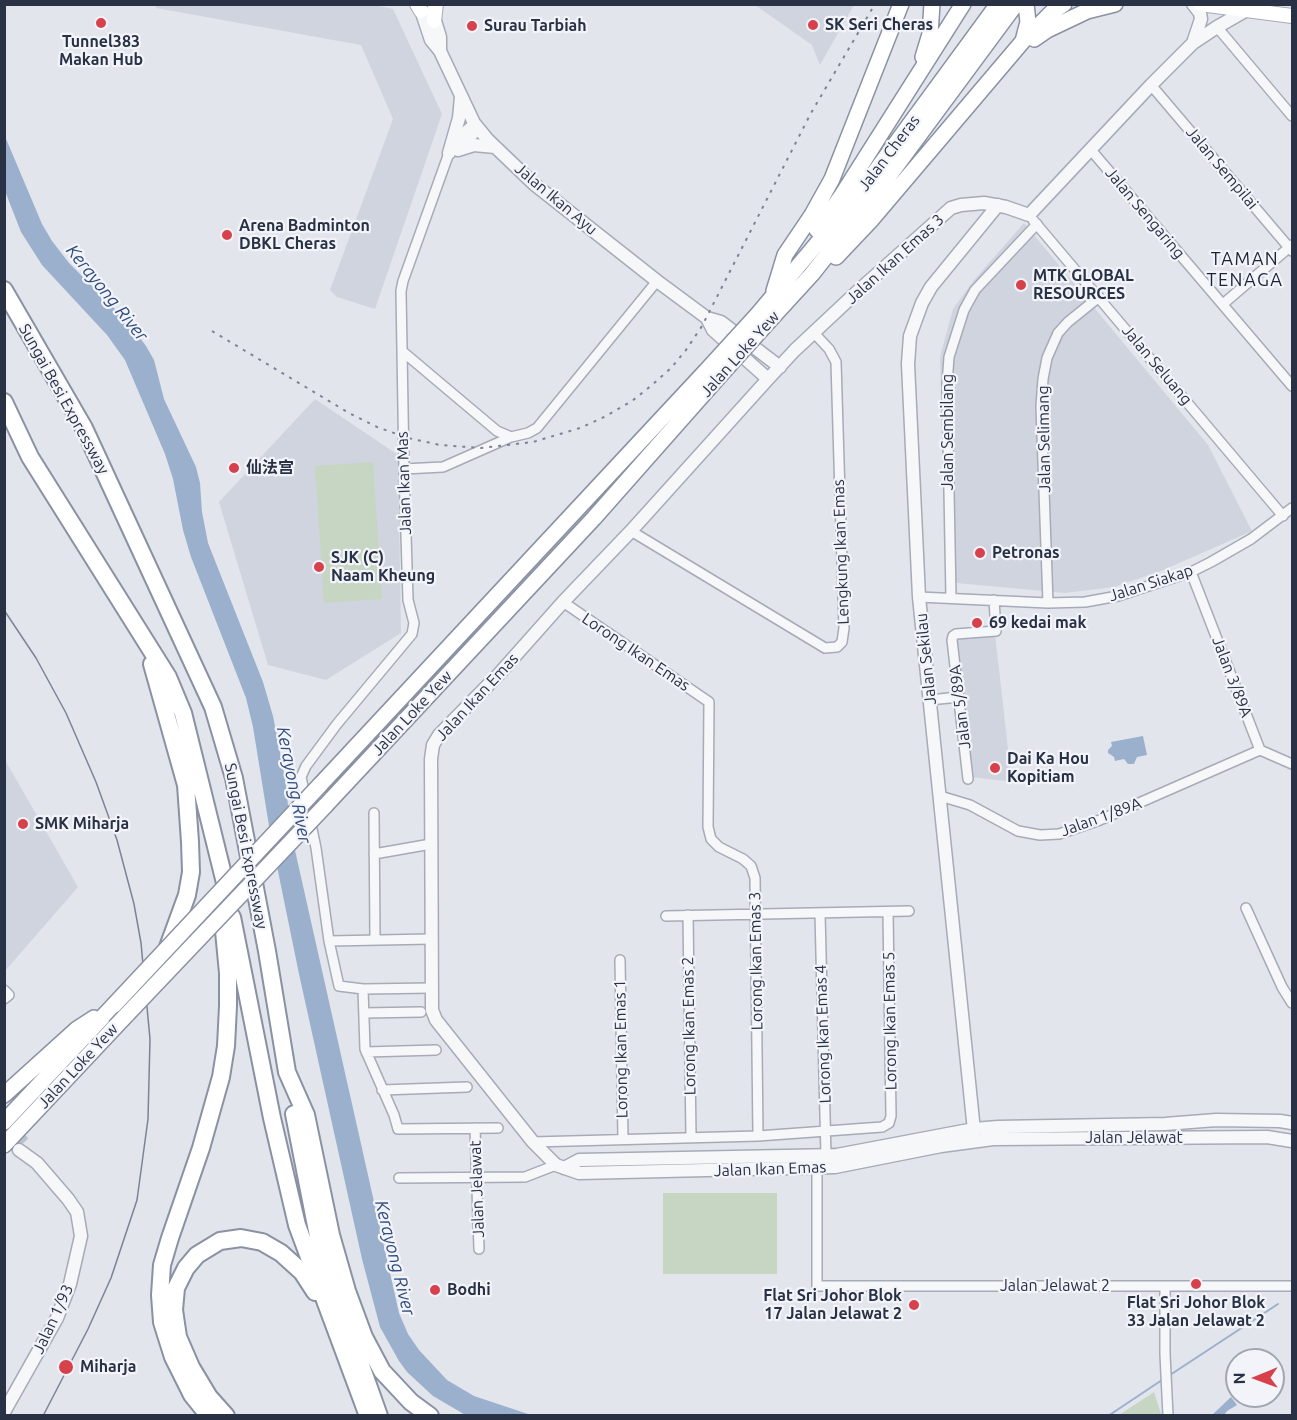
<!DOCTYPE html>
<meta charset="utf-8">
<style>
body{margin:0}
#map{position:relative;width:1297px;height:1420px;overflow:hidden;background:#e2e5ec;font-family:Ubuntu,sans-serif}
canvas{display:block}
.frame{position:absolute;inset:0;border:6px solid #293145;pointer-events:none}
.north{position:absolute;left:1225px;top:1348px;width:60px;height:60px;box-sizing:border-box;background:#f2f4f9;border:2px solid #a2a6b1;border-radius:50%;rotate:269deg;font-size:16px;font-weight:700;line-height:24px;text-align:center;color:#293145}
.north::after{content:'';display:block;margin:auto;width:21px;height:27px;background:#d7414c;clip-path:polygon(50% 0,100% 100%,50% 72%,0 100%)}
</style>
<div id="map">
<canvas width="1297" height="1420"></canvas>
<div class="frame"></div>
<div class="north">N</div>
</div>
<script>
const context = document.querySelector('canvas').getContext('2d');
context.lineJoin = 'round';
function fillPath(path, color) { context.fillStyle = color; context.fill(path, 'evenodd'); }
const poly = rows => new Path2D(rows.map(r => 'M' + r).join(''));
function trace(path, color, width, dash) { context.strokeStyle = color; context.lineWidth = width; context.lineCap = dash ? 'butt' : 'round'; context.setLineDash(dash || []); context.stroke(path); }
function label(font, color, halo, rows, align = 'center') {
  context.font = font + ' Ubuntu,"Noto Sans SC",sans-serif'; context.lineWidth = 4.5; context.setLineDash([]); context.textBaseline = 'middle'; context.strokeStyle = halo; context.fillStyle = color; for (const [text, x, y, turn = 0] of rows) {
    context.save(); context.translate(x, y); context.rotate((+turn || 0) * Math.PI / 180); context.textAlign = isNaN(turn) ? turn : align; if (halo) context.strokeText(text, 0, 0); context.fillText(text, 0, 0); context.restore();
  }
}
fillPath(poly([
 [157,4,370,4,393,9,442,114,375,309,337,297,330,290,393,119,361,45,156,8],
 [755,5,854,4,854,5,820,65,812,45],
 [1024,223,1208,445,1252,531,1161,571,1114,587,1065,593,946,582,940,357,953,309,974,280],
 [315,399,398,455,401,633,326,680,268,665,219,502],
 [995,634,1011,775,1005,781,970,777,956,639],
 [5,760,78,887,5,971,4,971]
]), '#d0d4de');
fillPath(poly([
 [373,462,382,599,324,603,315,466],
 [663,1193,777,1193,777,1274,663,1274],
 [1154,1392,1161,1414,1158,1416,1119,1415]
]), '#c6d6c3');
fillPath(poly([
 [4,134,42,224,52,241,69,263,127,321,146,346,154,360,164,399,196,467,200,483,202,512,208,543,263,682,273,716,286,784,290,828,399,1313,408,1334,419,1350,447,1380,474,1396,531,1415,467,1416,462,1413,433,1396,407,1372,399,1361,380,1327,362,1259,299,974,270,832,253,727,246,698,191,557,183,530,173,479,165,454,125,360,107,335,42,265,21,232,5,191],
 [1143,736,1147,755,1137,757,1134,764,1128,764,1124,759,1115,761,1114,757,1108,753,1108,750,1112,746,1111,742],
 [1231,1397,1237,1405,1227,1411,1224,1415,1212,1415]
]), '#9bb0cd');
trace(poly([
 [1170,1375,1278,1304],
 [1108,1416,1162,1380]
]), '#9bb0cd', 2);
trace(poly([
 [4,1120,27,1146]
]), '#bdc1cb', 12, [12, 6]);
const minor = poly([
 [1217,27,1292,116],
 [1151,85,1292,251],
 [458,150,479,129],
 [1091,150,1292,386],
 [1033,220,1283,516],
 [1223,304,1292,245],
 [402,351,497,431,511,437],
 [404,469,443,467,511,437,528,433,537,428,657,281],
 [631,531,825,648,837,647,842,642,844,628,836,362,829,349,814,333],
 [1191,572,1260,750,1292,764],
 [919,597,1048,603,1085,602,1118,596,1191,572,1211,562,1251,539,1292,508],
 [951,598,947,384,949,357,964,310,975,290,1037,224],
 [563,602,709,702,708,827,711,839,719,847,743,859,751,866,755,878,758,1136],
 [1048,603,1041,406,1043,379,1047,358,1058,333,1068,322,1099,297],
 [929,700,959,697],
 [968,779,952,640,953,636,956,634,996,631,994,600],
 [940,796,970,805,1018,831,1040,835,1059,834,1100,820,1260,750],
 [374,813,375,940],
 [374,854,431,844],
 [1246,908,1282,987,1292,1003],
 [820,913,826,1156,817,1169,817,1286,1292,1286],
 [688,915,691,1137],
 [666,916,909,911],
 [329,941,431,939],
 [620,960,623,1139],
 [432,988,363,989,339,986,329,941,316,848,301,777,306,766,337,724,412,634,414,623,408,600,404,469,401,291,403,281,449,153,462,134,474,123],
 [363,989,365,1049,394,1115,398,1129,498,1128],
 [4,990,9,995,4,999],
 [364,1013,421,1012],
 [366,1052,436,1050],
 [382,1090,467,1087],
 [475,1128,479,1249],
 [533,1142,758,1136,882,1127,889,1123,891,1116,888,912],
 [399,1178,525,1177,556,1165],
 [1165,1286,1165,1354,1168,1416]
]);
const tertiary = poly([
 [419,4,431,40,440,51,474,123,488,140,534,184,657,281,707,318,721,322,780,367],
 [1193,4,1200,13,1201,19,1193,43],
 [432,11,440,37,440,51],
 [1245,11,1217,27,1193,43,1151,85,1029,215,1006,207,984,203,961,205,951,208,858,291,795,350,768,379,631,531,563,602,499,674,439,735,433,745,431,759,432,1010,436,1020,533,1142,556,1165,579,1173,835,1167,941,1146,993,1139,1267,1137,1292,1141],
 [458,150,474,145,495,147],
 [449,153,459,118,461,97],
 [707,318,713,330,768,379],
 [975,1140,919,597,908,364,910,336,922,303,931,287,998,205],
 [564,1168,579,1160,837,1155,974,1129,998,1127,1165,1124,1216,1120,1280,1121,1292,1123],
 [4,1412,57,1318,70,1284,81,1236,77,1212,68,1199,37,1163,19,1150]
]);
const secondary = poly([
 [417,4,421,11],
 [1200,4,1292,16],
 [434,21,436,4]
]);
const trunk = poly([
 [1034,39,1047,30,1087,11,1115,4],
 [1023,41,1028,22,1026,4],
 [923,57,930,34,932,4],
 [817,230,842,195,963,4],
 [836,257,872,219,1023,41,1052,12,1064,4],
 [774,291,785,255,812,215,832,179,901,4],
 [758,314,861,191,998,4],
 [769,321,812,274,880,188,1016,4],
 [320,785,705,372],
 [325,806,594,518,715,381],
 [4,1095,77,1029,94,1018],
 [4,1122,114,1005],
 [4,1145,115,1027]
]);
const motorway = poly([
 [4,290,84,428,213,707,234,778,267,951,287,1072,306,1115,331,1235,347,1291,364,1337,382,1371,411,1402,430,1416],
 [4,402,30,457,168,677,183,713,229,899,224,931,228,973,228,1006,226,1046,221,1077,201,1148,170,1238,162,1265,160,1295,162,1322,173,1357,192,1395,209,1416],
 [152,664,186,785,190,842,191,872,187,895,168,947],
 [232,917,272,1118,297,1225,368,1416],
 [294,1114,318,1236,331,1281,379,1416],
 [226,1416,209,1397,191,1367,178,1337,174,1310,176,1288,186,1268,197,1255,220,1241,241,1238,262,1242,281,1253,302,1272,315,1292]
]);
trace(minor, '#a7abb7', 12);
trace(tertiary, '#a7abb7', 15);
trace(secondary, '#a7abb7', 16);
trace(trunk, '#8991a3', 18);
trace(motorway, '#8991a3', 20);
trace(minor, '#f6f7f9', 9);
trace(tertiary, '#f6f7f9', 12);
trace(secondary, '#fff', 14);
trace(trunk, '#fff', 15);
trace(motorway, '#fff', 16);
trace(poly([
 [4,610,36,658,66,713,96,782,117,840,134,904,141,943,150,1039,148,1119,137,1200,111,1278,88,1329,43,1416]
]), '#7b8396', 1.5);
trace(poly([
 [212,331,349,413,377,427,408,438,440,445,481,448,533,442,580,428,604,417,632,401,652,385,671,368,686,350,702,326,811,113,875,4]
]), '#7b8396', 2, [3, 6]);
const trunkBridge = poly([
 [705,372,758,314],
 [715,381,769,321],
 [114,1005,320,785],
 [115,1027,325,806]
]);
trace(trunkBridge, '#8991a3', 18, []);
trace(trunkBridge, '#fff', 15);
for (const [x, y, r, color] of [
 [101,23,6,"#d7414c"],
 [813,25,6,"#d7414c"],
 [472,26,6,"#d7414c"],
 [227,235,6,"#d7414c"],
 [1021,285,6,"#d7414c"],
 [234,468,6,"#d7414c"],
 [980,553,6,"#d7414c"],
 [319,567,6,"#d7414c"],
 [977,623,6,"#d7414c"],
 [995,768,6,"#d7414c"],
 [23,824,6,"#d7414c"],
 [1196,1284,6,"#d7414c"],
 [435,1290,6,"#d7414c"],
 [914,1305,6,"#d7414c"],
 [66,1367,8,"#d7414c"]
]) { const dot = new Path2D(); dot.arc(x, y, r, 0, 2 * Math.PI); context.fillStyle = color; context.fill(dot); trace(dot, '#f2f4f9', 2); }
label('bold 16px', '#293145', '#f2f4f9', [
 ["SK Seri Cheras",825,25],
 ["Surau Tarbiah",484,26],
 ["Tunnel383",101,42,"center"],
 ["Makan Hub",101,60,"center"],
 ["Arena Badminton",239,226],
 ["DBKL Cheras",239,244],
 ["MTK GLOBAL",1033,276],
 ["RESOURCES",1033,294],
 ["仙法宫",246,468],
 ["Petronas",992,553],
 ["SJK (C)",331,558],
 ["Naam Kheung",331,576],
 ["69 kedai mak",989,623],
 ["Dai Ka Hou",1007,759],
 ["Kopitiam",1007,777],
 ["SMK Miharja",35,824],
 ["Bodhi",447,1290],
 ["Flat Sri Johor Blok",902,1296,"right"],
 ["17 Jalan Jelawat 2",902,1314,"right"],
 ["Flat Sri Johor Blok",1196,1303,"center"],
 ["33 Jalan Jelawat 2",1196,1321,"center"],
 ["Miharja",80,1367]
], 'left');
label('16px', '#293145', '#f2f4f9', [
 ["Jalan Cheras",889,153,-53],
 ["Jalan Sempilai",1222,168,50],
 ["Jalan Ikan Ayu",556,199,40],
 ["Jalan Sengaring",1145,213,50],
 ["Jalan Ikan Emas 3",895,259,-42],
 ["Jalan Loke Yew",740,354,-48],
 ["Jalan Seluang",1157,365,50],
 ["Sungai Besi Expressway",64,399,61],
 ["Jalan Sembilang",948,432,-90],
 ["Jalan Selimang",1044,439,-91],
 ["Jalan Ikan Mas",404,483,-92],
 ["Lengkung Ikan Emas",841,552,-92],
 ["Jalan Siakap",1151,583,-18],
 ["Lorong Ikan Emas",636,652,34],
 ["Jalan Sekilau",926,659,-96],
 ["Jalan 3/89A",1232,677,69],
 ["Jalan Ikan Emas",477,697,-47],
 ["Jalan 5/89A",960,707,-97],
 ["Jalan Loke Yew",412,713,-47],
 ["Jalan 1/89A",1101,817,-20],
 ["Sungai Besi Expressway",246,846,79],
 ["Lorong Ikan Emas 3",756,961,-91],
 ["Lorong Ikan Emas 5",890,1021,-91],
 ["Lorong Ikan Emas 2",689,1026,-91],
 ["Lorong Ikan Emas 4",823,1034,-92],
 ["Lorong Ikan Emas 1",621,1049,-91],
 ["Jalan Loke Yew",78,1066,-47],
 ["Jalan Jelawat",1134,1138],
 ["Jalan Ikan Emas",770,1169,-2],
 ["Jalan Jelawat",477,1189,-92],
 ["Jalan Jelawat 2",1055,1286],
 ["Jalan 1/93",53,1319,-65]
]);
context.letterSpacing = '1.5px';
label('18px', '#1b2236', '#f2f4f9', [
 ["TAMAN",1245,259],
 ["TENAGA",1245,280]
]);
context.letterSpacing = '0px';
label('italic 18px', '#304c7c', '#f2f4f9', [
 ["Kerayong River",107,293,51],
 ["Kerayong River",294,785,79],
 ["Kerayong River",395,1258,76]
]);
</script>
